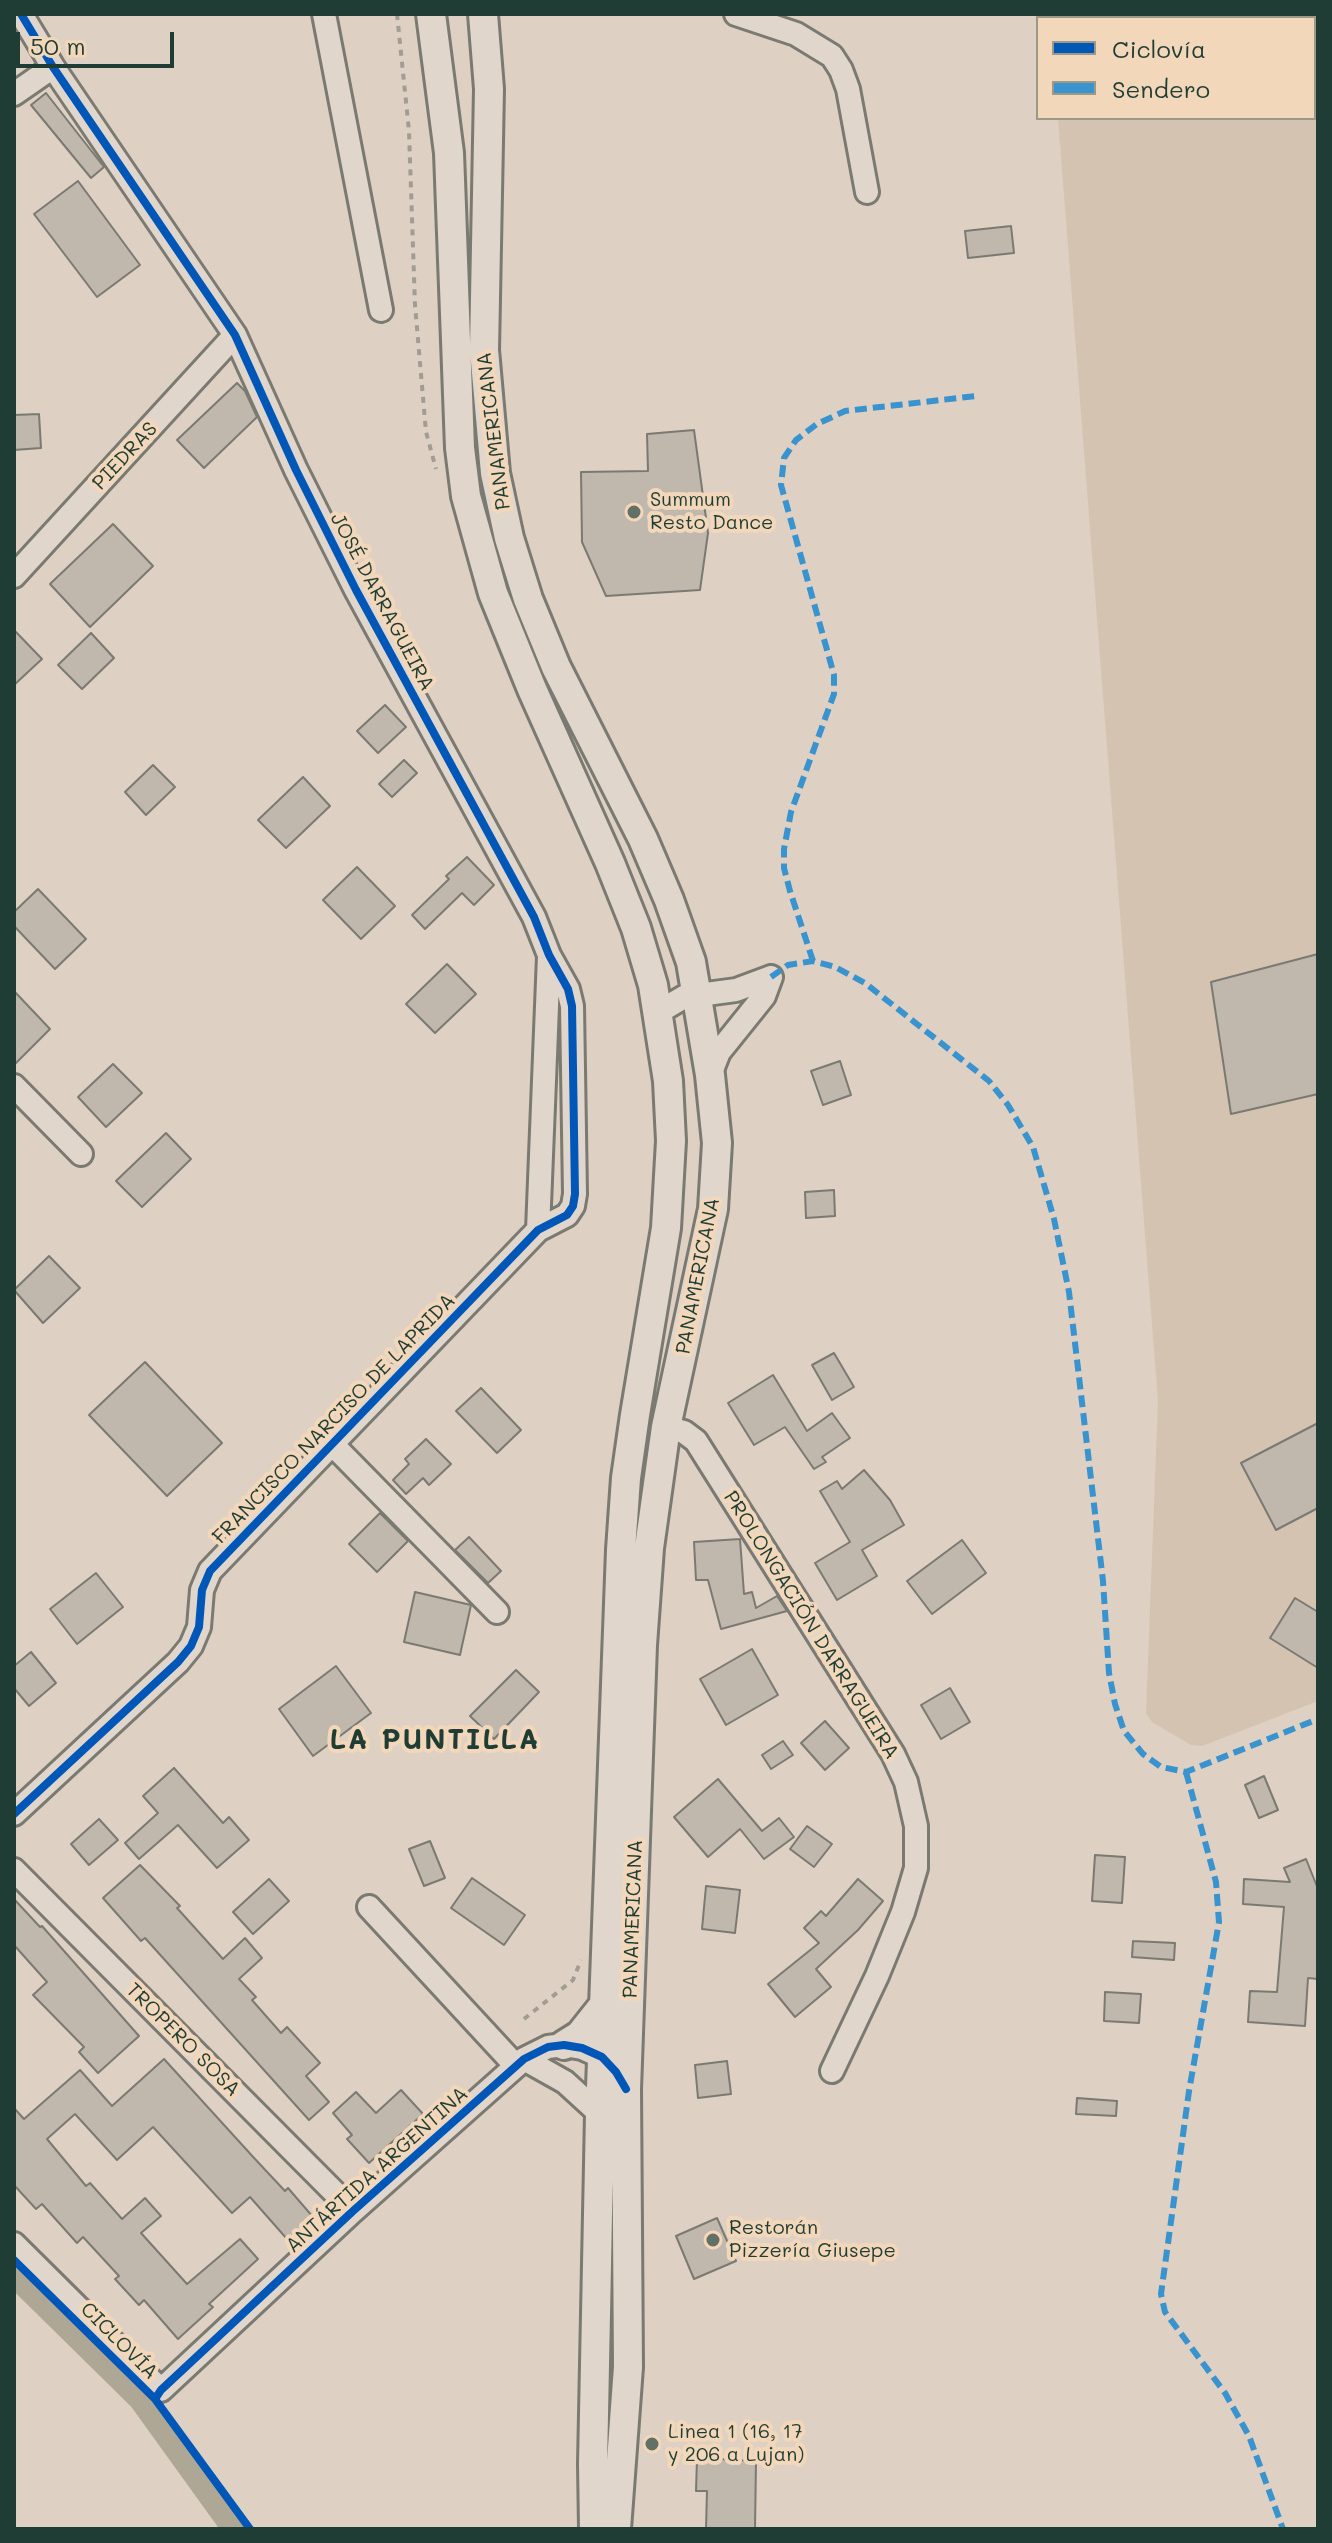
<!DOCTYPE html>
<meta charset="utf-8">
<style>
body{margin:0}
#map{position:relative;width:1332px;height:2543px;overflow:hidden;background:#ded0c2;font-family:Mali,sans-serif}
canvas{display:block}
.frame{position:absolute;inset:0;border:16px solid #1f3d34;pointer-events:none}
.legend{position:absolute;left:1036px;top:16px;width:280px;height:104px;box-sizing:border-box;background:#f3d7ba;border:2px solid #9e9984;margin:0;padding:10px 14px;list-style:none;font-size:24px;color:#1f3d34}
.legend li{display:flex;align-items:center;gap:16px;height:40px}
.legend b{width:40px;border:2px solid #9e9984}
.scale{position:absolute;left:16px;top:32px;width:158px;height:36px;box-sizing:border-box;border:4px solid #1f3d34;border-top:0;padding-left:10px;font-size:24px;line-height:28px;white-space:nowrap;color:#1f3d34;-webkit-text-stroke:6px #f3d7ba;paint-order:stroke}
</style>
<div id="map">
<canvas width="1332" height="2543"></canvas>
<div class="frame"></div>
<ul class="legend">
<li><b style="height:10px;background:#0057b8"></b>Ciclovía</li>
<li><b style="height:10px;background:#3993ce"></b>Sendero</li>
</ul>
<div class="scale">50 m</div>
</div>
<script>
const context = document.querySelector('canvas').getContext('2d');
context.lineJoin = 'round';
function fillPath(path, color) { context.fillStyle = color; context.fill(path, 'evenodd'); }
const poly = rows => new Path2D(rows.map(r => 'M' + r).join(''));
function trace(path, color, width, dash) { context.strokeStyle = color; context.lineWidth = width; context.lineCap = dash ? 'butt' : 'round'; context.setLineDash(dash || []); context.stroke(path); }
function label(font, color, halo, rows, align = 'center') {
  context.font = font + ' Mali,sans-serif'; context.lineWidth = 8; context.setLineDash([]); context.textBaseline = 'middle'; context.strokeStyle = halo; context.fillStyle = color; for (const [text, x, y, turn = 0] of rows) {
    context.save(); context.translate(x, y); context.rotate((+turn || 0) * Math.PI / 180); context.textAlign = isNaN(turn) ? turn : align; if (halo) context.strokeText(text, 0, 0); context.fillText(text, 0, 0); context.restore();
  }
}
fillPath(poly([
 [1050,14,1318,14,1318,1701,1202,1746,1191,1745,1152,1722,1146,1713,1158,1401,1058,118,1314,118,1314,18,1050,18]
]), '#d4c3b0');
trace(poly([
 [14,2276,140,2400,233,2529]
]), '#aea795', 22);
const building = poly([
 [46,93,104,167,91,178,31,105,46,93],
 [78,181,140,265,97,297,34,214,78,181],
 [1011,226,1014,253,968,258,965,231,1011,226],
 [237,383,245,391,257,417,204,468,177,440,237,383],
 [39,414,41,448,14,450,14,415,39,414],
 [694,430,708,533,700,590,606,596,582,542,581,472,648,471,647,434,694,430],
 [113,524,153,566,90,627,50,584,113,524],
 [14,630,42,659,14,685,14,630],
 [91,633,114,658,82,689,58,665,91,633],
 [385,705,406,727,378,753,357,731,385,705],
 [404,760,417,773,392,797,379,784,404,760],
 [153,765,175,787,146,815,125,792,153,765],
 [303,777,330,806,286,848,258,820,303,777],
 [467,857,494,885,474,905,462,893,425,929,412,915,449,879,446,876,467,857],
 [357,867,395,906,361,939,323,900,357,867],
 [38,889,86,939,55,969,14,926,14,912,38,889],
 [1318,954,1318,1094,1231,1114,1211,982,1318,954],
 [447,964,476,994,435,1033,406,1004,447,964],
 [14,991,50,1029,14,1065,14,991],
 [840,1061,851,1095,823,1105,811,1071,840,1061],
 [113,1064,142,1093,106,1127,78,1097,113,1064],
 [166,1133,191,1159,142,1207,116,1181,166,1133],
 [834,1190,835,1216,806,1218,805,1192,834,1190],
 [49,1256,80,1288,43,1323,14,1290,49,1256],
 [834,1353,854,1387,832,1400,812,1365,834,1353],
 [145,1362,222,1443,167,1496,89,1415,145,1362],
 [773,1375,807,1431,832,1413,850,1438,822,1457,826,1462,814,1469,785,1427,754,1445,728,1403,773,1375],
 [481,1388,521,1430,497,1453,456,1411,481,1388],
 [1318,1423,1318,1508,1276,1530,1241,1463,1318,1423],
 [426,1439,451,1464,429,1485,423,1478,406,1494,393,1480,409,1464,405,1459,426,1439],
 [864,1470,890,1500,904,1525,862,1550,877,1576,837,1600,815,1563,850,1542,820,1491,837,1481,842,1489,864,1470],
 [380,1513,408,1541,377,1572,349,1544,380,1513],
 [469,1537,501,1571,488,1583,455,1550,469,1537],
 [740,1539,744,1594,752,1592,756,1608,777,1596,787,1611,721,1629,708,1580,696,1580,694,1542,740,1539],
 [962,1540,986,1573,932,1614,907,1581,962,1540],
 [96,1573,123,1607,77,1644,50,1609,96,1573],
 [415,1592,471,1605,460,1655,404,1642,415,1592],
 [1295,1598,1318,1612,1318,1668,1270,1638,1295,1598],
 [752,1649,778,1695,726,1725,700,1679,752,1649],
 [31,1652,56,1683,29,1706,14,1688,14,1666,31,1652],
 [336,1666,371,1713,313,1756,279,1709,336,1666],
 [516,1670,539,1692,494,1739,470,1716,516,1670],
 [950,1688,970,1722,941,1739,921,1705,950,1688],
 [825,1721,849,1748,825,1770,801,1743,825,1721],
 [783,1741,793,1755,771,1769,762,1755,783,1741],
 [174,1768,223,1823,229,1817,249,1840,217,1868,178,1825,139,1859,125,1843,158,1813,143,1796,174,1768],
 [1264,1776,1278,1810,1259,1818,1245,1785,1264,1776],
 [718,1779,762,1831,779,1818,794,1837,764,1859,740,1829,708,1857,674,1817,718,1779],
 [99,1819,118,1840,89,1865,71,1844,99,1819],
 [807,1826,832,1844,814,1867,790,1849,807,1826],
 [430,1841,445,1878,424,1886,409,1849,430,1841],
 [1095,1855,1125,1857,1122,1903,1092,1901,1095,1855],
 [1306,1859,1318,1889,1318,1979,1308,1978,1305,2026,1248,2022,1250,1991,1277,1992,1284,1907,1243,1904,1244,1879,1290,1882,1284,1868,1306,1859],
 [140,1865,180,1906,177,1908,223,1959,245,1938,262,1958,239,1979,256,1997,252,2000,281,2033,287,2027,320,2063,306,2076,329,2102,309,2120,145,1938,141,1941,103,1898,140,1865],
 [472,1878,525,1915,504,1945,451,1908,472,1878],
 [269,1879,289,1901,253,1934,233,1912,269,1879],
 [858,1879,883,1901,858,1930,816,1969,831,1987,795,2017,768,1984,819,1943,804,1928,821,1911,826,1916,858,1879],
 [706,1886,740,1890,735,1933,702,1929,706,1886],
 [14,1899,40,1927,42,1926,139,2036,98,2073,79,2052,84,2047,33,1995,47,1982,14,1945,14,1899],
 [1133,1941,1175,1943,1174,1960,1132,1957,1133,1941],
 [1105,1992,1141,1994,1139,2023,1104,2021,1105,1992],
 [164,2059,255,2159,285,2191,288,2188,313,2217,287,2239,250,2197,232,2213,153,2127,117,2160,75,2114,47,2139,86,2186,90,2183,122,2219,145,2198,161,2216,141,2233,187,2284,240,2239,258,2259,209,2304,213,2307,178,2339,144,2300,139,2305,115,2279,119,2276,83,2237,77,2243,42,2204,36,2209,14,2185,14,2108,24,2119,80,2070,112,2106,164,2059],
 [727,2061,731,2094,698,2098,695,2065,727,2061],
 [401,2090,423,2114,369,2163,347,2139,352,2135,333,2113,356,2092,376,2113,401,2090],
 [1077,2098,1117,2101,1116,2116,1076,2114,1077,2098],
 [717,2218,736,2261,694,2279,676,2236,717,2218],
 [697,2458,756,2461,755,2529,706,2529,707,2491,696,2491,697,2458]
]);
fillPath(building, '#c0b7ad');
trace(building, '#7a7a72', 2);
const minor = poly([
 [324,14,381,310],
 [736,14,796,34,832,56,841,70,848,89,867,192],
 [14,94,53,67],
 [14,576,235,335],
 [657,1013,684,997,736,990,771,977],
 [710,1075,719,1052,764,996,771,977],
 [14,1086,81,1154],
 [538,1230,549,956],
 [666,1427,684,1432,696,1441,893,1754,906,1782,916,1826,916,1868,903,1912,877,1976,832,2071],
 [332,1444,497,1612],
 [14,1814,178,1662,191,1646,199,1627,202,1590,210,1571,538,1230,567,1215,573,1206,575,1194,572,1006,568,989,549,955,534,917,356,590,296,470,235,335,53,67,21,14],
 [14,1870,353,2211],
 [369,1907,516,2066],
 [524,2059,565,2082,600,2114],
 [14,2244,161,2390,353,2211,524,2059,548,2047,564,2045,582,2048,602,2057,611,2067]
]);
const major = poly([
 [431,14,449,153,460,448,466,496,493,593,532,689,610,863,636,928,653,985,668,1081,671,1141,666,1228,635,1415,626,1478,621,1550,600,2114,593,2464,594,2529],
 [483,14,489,89,484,350,495,473,509,538,528,599,556,667,643,839,669,900,691,962,710,1075,717,1143,713,1209,666,1427,649,1548,642,1645,626,2089,628,2367,616,2529],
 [564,2045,580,2035,603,2006]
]);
trace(minor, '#7a7a72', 28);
trace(major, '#7a7a72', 34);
trace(poly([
 [397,14,409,131,415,305,426,432,436,469],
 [524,2019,573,1980,581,1960]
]), '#a19d94', 4, [6, 6]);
trace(minor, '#e0d6cb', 22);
trace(major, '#e0d6cb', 28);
trace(poly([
 [813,961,790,891,784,868,784,849,791,812,834,694,834,675,781,485,784,458,796,440,817,424,845,411,976,396],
 [771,977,788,965,813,961,835,967,865,983,989,1081,1008,1105,1033,1147,1054,1219,1069,1292,1103,1581,1109,1673,1115,1704,1124,1731,1143,1754,1161,1767,1186,1772,1318,1719],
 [1186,1772,1216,1882,1219,1922,1189,2091,1161,2294,1165,2312,1225,2393,1249,2436,1283,2529]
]), '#3993ce', 6, [12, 6]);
trace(poly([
 [14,1814,178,1662,191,1646,199,1627,202,1590,210,1571,538,1230,567,1215,573,1206,575,1194,572,1006,568,989,549,955,534,917,356,590,296,470,235,335,53,67,21,14],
 [14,2260,155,2399,250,2529],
 [155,2399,161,2390,353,2211,524,2059,548,2047,564,2045,582,2048,602,2057,616,2072,626,2089]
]), '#0057b8', 8);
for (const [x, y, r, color] of [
 [634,512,8,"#627066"],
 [713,2240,8,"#627066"],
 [652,2444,8,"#627066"]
]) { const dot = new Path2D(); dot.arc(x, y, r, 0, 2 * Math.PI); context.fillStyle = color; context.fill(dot); trace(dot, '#f3d7ba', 3); }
label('20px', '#1f3d34', '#f3d7ba', [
 ["PANAMERICANA",494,431,-97],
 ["PIEDRAS",125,456,-47],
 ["JOSÉ DARRAGUEIRA",382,602,62],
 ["PANAMERICANA",698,1276,-79],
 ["FRANCISCO NARCISO DE LAPRIDA",334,1419,-46],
 ["PROLONGACIÓN DARRAGUEIRA",811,1625,58],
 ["PANAMERICANA",633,1919,-88],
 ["TROPERO SOSA",183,2040,45],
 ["ANTÁRTIDA ARGENTINA",377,2170,-42],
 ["CICLOVÍA",119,2341,45]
]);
label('20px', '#1f3d34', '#f3d7ba', [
 ["Summum",650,500],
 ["Resto Dance",650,523],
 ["Restorán",729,2228],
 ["Pizzería Giusepe",729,2251],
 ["Linea 1 (16, 17",668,2432],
 ["y 206 a Lujan)",668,2455]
], 'left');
context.letterSpacing = '2px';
label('bold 28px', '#1f3d34', '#f3d7ba', [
 ["LA PUNTILLA",435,1740]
]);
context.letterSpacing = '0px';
</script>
